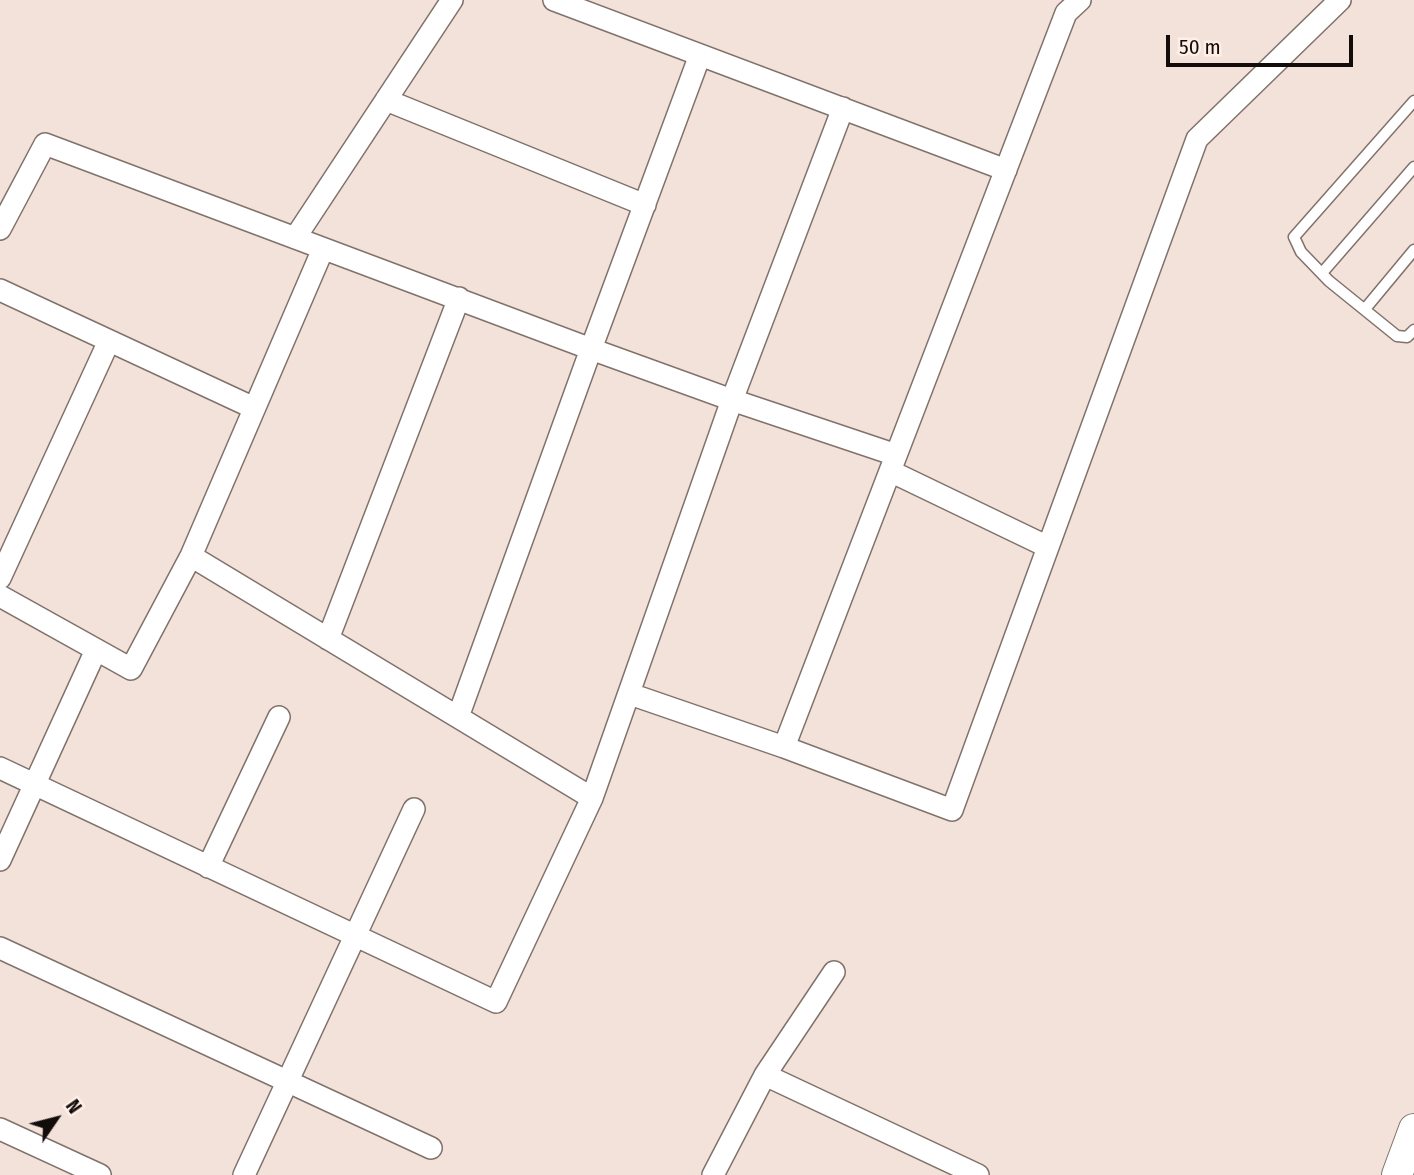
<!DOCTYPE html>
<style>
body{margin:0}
#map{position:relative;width:1414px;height:1175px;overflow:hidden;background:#f2e2da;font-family:"Fira Sans Condensed",sans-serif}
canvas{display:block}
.north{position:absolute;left:21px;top:1084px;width:70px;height:70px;-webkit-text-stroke:5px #ffefe7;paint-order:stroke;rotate:55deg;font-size:19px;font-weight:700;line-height:28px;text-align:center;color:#120d0b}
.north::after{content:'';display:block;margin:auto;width:24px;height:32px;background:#120d0b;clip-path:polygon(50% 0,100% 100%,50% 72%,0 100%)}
.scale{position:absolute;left:1166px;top:35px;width:187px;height:32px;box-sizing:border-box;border:4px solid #120d0b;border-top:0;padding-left:9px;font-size:21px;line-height:24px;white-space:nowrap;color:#120d0b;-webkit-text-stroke:5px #ffefe7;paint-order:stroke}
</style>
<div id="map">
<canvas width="1414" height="1175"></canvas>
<div class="north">N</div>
<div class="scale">50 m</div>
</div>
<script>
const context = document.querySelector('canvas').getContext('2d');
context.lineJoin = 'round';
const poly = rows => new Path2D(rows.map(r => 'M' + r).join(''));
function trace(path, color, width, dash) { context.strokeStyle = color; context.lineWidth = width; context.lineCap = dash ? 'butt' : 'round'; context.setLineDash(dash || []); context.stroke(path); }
const lane = poly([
 [1414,101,1294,237,1301,252,1329,281,1397,336,1407,337,1414,330],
 [1322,273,1414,167],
 [1365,309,1414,250]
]);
const street = poly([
 [554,0,1006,170],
 [386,100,645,205],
 [0,229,45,144,591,349,732,400,896,455],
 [295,238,452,0],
 [323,249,191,556,592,798,732,400,843,108],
 [0,290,254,408],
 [890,471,1048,547],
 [0,578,109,341],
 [0,596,131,669,191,556],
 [328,639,459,298],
 [630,694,784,747,952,810,1197,139,1340,0],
 [458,717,591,349,700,55],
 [784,747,1066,13,1080,0],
 [0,768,496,1002,592,798],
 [0,860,96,650],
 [208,867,279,717],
 [0,948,431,1148],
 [834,972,765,1075,978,1175],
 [0,1129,100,1175],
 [244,1175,414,809],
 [713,1175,765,1075]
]);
const secondary = poly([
 [1397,1175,1414,1129]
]);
trace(lane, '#80726b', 13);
trace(street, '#80726b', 24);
trace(secondary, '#80726b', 32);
trace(lane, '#fff', 10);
trace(street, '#fff', 21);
trace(secondary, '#fff', 30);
</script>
